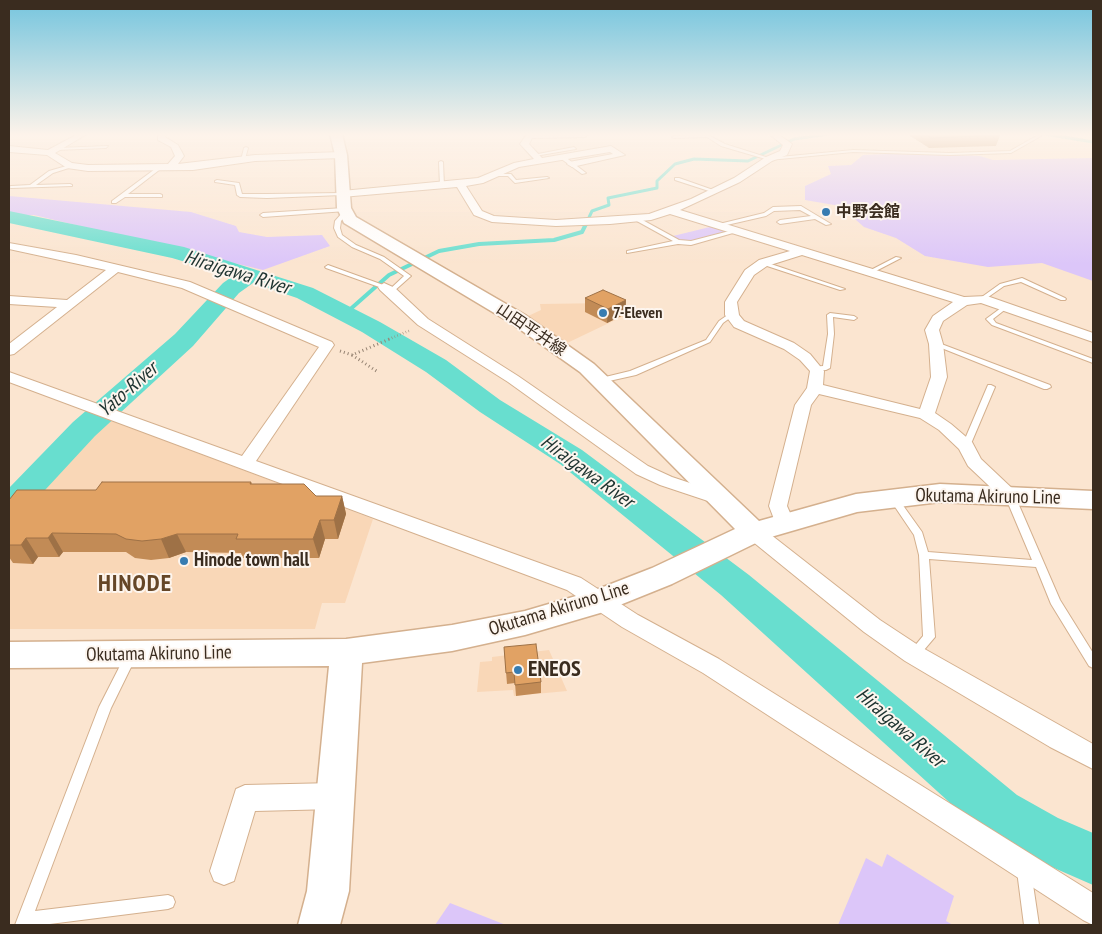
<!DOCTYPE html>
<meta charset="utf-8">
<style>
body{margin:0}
#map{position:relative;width:1102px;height:934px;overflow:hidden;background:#fbe5d0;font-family:"PT Sans Narrow",sans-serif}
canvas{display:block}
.frame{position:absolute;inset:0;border:10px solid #3a2c1f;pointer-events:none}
</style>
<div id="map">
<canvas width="1102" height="934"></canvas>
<div class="frame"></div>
</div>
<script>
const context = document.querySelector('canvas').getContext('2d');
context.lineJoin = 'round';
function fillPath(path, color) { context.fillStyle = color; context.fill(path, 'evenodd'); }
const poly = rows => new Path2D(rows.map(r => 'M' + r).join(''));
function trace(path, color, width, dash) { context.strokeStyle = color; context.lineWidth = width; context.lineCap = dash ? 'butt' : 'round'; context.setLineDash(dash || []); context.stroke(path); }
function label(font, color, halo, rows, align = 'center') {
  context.font = font + ' "PT Sans Narrow","Noto Sans JP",sans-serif'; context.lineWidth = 4; context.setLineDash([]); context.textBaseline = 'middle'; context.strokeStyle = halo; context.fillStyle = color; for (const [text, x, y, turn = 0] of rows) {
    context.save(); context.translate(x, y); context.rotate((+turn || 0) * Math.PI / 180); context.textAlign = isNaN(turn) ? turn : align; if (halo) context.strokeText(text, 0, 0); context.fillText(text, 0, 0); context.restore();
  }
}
fillPath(poly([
 [608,303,630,313,565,344,526,317,541,310,540,304],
 [105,418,373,519,345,603,322,603,315,629,9,629,9,517],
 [549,650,567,691,514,696,513,690,477,692,480,662,492,661,492,657]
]), '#f9d7b7');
fillPath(poly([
 [911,153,980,156,993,160,1093,158,1093,281,1042,263,988,267,925,256,896,238,864,227,840,206,805,200,805,186,831,174,828,166,851,165,863,155],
 [9,196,191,212,236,226,239,232,267,237,322,235,330,246,263,270,34,215,9,215],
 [714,226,731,231,691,242,682,242,673,236],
 [887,854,954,896,946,921,953,925,838,925,866,858,882,867],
 [450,903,506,925,435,925]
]), '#dcc6f9');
trace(poly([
 [1045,134,1093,142],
 [586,224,592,211,609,205,608,198,657,188,657,181,675,164,694,159,748,161,794,139,828,134]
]), '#68decf', 3);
trace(poly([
 [346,313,389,275,439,251,479,244,554,240,582,232,587,222]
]), '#68decf', 4);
fillPath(poly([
 [9,211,184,247,313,288,380,322,446,360,500,400,582,450,749,575,1017,795,1058,818,1093,833,1093,885,1022,854,981,831,721,595,560,464,480,412,426,372,362,332,297,298,253,283,239,293,193,346,95,436,21,516,9,520,9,488,73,422,175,334,223,283,233,276,172,258,9,223,9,211]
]), '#68decf');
const lane = poly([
 [708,135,725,144,769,158,853,150,950,153,1010,151,1038,135,1041,136,1011,153,950,155,853,152,769,160,721,146,707,137,674,138,672,137,674,136,708,135],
 [108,146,106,148,56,150,54,149,56,148,108,146],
 [246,147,248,148,245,159,241,160,244,148,246,147],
 [574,147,576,149,535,156,533,155,574,147],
 [560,156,564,156,586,173,582,174,560,158,560,156],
 [441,161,443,162,444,186,442,187,440,186,439,162,441,161],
 [70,165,72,166,72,167,53,173,36,185,70,184,72,185,72,186,11,188,9,187,11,186,30,185,49,171,70,165],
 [159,166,163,167,128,194,160,194,162,195,162,197,125,197,116,203,112,203,112,201,159,166],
 [499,174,511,174,516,180,547,177,549,178,515,183,508,176,497,176,497,175,499,174],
 [675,178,679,178,716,191,712,192,675,180,675,178],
 [217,180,239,183,242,194,267,194,342,193,344,194,342,195,267,198,240,197,237,195,235,185,215,182,215,181,217,180],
 [801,206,831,224,826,225,815,219,780,224,777,222,780,220,811,216,800,210,774,211,766,216,718,227,715,225,764,213,773,207,801,206],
 [344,208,346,209,346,211,263,217,260,215,263,213,344,208],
 [343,212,348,213,341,221,340,228,342,235,356,245,384,257,411,276,393,292,388,291,404,276,380,259,352,247,338,237,334,228,335,221,343,212],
 [637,217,679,240,691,241,737,229,740,231,691,245,678,244,627,253,627,251,673,241,635,220,635,218,637,217],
 [896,257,901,258,872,273,867,272,896,257],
 [761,262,765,262,845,289,840,290,761,264,761,262],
 [328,265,386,286,387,287,382,288,326,268,325,267,328,265],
 [1022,278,1065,298,1066,299,1065,300,1061,300,1021,282,1004,286,984,300,980,300,979,299,1000,284,1022,278],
 [1005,305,1007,306,1007,308,993,319,996,323,1093,359,1093,363,992,325,986,319,1005,305],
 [732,312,735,314,734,315,723,323,710,342,636,375,600,383,596,381,597,379,630,371,706,340,719,321,732,312],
 [830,313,854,316,857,318,854,320,833,317,834,334,830,368,826,370,812,371,812,367,823,366,828,334,827,315,830,313],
 [936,342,1050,385,1051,387,1047,389,1044,389,934,345,932,344,936,342],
 [988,385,991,385,995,387,970,446,966,449,963,448,962,446,988,385],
 [1010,493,1015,496,1060,600,1093,653,1093,668,1089,666,1051,604,1036,567,929,559,935,637,918,657,914,659,910,657,908,654,923,636,919,555,914,535,891,501,889,499,891,497,897,497,922,532,928,552,1032,560,1005,496,1010,493],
 [130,652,134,654,136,657,111,708,35,911,168,895,173,897,175,902,173,907,168,909,42,925,15,925,99,707,126,654,130,652],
 [1024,864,1029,866,1031,871,1039,925,1024,925,1017,871,1019,866,1024,864]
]);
const street = poly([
 [78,134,87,134,55,153,72,163,88,165,168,164,175,156,171,147,158,140,158,134,166,134,165,137,178,145,184,156,178,164,255,155,341,152,345,155,341,158,255,161,193,170,88,171,67,168,47,155,9,152,9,146,48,150,78,134],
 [527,134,589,134,585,137,532,138,529,144,542,158,611,146,625,155,572,167,567,164,569,162,613,154,610,152,519,167,483,183,466,186,482,211,494,216,556,220,649,214,691,199,734,178,766,157,780,151,783,145,769,134,778,134,792,144,787,155,772,161,740,182,680,210,964,297,987,296,1093,333,1093,342,981,303,967,305,943,321,939,330,943,344,947,377,935,413,951,424,972,442,981,459,1016,492,1019,496,1016,500,1010,502,1004,500,968,466,959,449,939,430,920,418,819,394,811,405,787,506,794,522,791,527,784,529,777,527,769,506,795,405,807,388,810,371,800,360,784,349,734,327,725,315,725,302,745,270,759,260,790,251,670,214,651,220,610,224,556,226,492,222,474,215,457,187,342,197,337,194,342,191,478,178,514,163,534,159,520,144,527,134],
 [802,255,953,302,933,316,925,330,929,344,931,377,920,409,823,385,824,371,810,354,794,343,744,321,739,315,737,302,754,275,767,266,802,255],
 [9,243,76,255,190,282,332,342,334,345,256,461,581,578,638,615,719,659,1093,893,1093,925,1083,920,703,673,622,627,567,590,9,382,9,372,242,456,319,347,182,288,118,272,14,354,9,355,9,344,57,307,9,304,9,296,67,300,106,270,9,249,9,243],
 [384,283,395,288,428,319,518,376,648,466,672,477,726,495,729,499,726,503,720,505,660,485,636,474,508,382,418,325,380,290,378,287,384,283],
 [754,525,761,527,880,620,921,647,1093,744,1093,769,1050,747,905,661,864,632,747,537,744,532,747,527,754,525],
 [335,783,344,787,348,796,344,805,335,809,255,811,234,881,224,885,214,881,210,871,236,789,245,785,335,783]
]);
const secondary = poly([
 [330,134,342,134,347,155,351,208,356,217,525,315,594,364,759,521,856,494,940,484,1093,491,1093,509,940,502,857,512,764,539,672,584,600,613,525,635,452,651,362,663,349,891,340,925,298,925,307,891,329,666,9,668,9,642,346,639,452,625,525,611,593,591,652,568,735,529,580,372,511,323,344,223,337,208,335,155,330,134]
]);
trace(lane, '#d4b08e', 2);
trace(street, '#d4b08e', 2);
trace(secondary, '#d4b08e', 3);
trace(poly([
 [389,339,411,330]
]), '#968473', 2.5, [0.5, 2.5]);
trace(poly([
 [340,351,352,355,392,338],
 [352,355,378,372]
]), '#968473', 3, [1, 3]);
fillPath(lane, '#fff');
fillPath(street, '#fff');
fillPath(secondary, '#fff');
fillPath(poly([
 [910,134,996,134,1000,135,996,146,929,148,909,135],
 [585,298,626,300,625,314,607,323,585,312],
 [251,482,252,484,316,496,342,496,346,514,338,539,325,539,319,558,243,558,241,553,186,552,169,558,151,560,135,558,126,552,63,552,59,557,38,557,33,564,13,563,9,557,9,500,96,490],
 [504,647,541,682,541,693,516,696,515,683,507,684]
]), '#c28b56');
fillPath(poly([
 [626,300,625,314,607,323,608,309],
 [342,496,346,514,338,539,334,520],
 [320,520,325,539,319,558,313,539],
 [52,533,63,552,59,557,48,538],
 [177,534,186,552,169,558,161,539],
 [26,538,38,557,33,564,21,545]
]), '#9e7146');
const building = poly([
 [925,134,996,134,1000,135,932,138,925,134],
 [603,290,626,300,608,309,585,298,603,290],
 [102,482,251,482,250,484,304,484,316,496,342,496,334,520,320,520,313,539,236,539,238,534,177,534,161,539,142,541,126,539,116,534,52,533,48,538,26,538,21,545,9,545,9,500,17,490,96,490,102,482],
 [536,644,541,682,515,685,514,672,506,673,504,647,536,644]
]);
fillPath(building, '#e1a264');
trace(building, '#9e7146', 1);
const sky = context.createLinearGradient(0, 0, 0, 264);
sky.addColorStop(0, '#75c5de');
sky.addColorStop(0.51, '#fdf3ea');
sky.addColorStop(1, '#fdf3ea00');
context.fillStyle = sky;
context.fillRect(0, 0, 1102, 264);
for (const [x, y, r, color] of [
 [826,212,5,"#377cb1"],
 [603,313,5,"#377cb1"],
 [184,561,5,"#377cb1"],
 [518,670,5,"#377cb1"]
]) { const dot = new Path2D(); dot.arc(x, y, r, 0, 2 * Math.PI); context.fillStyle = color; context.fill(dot); trace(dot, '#fdf5ee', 2); }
label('bold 16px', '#3a2c1f', '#fdf5ee', [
 ["中野会館",836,212],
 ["7-Eleven",613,313]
], 'left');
label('16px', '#3a2c1f', '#fdf5ee', [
 ["山田平井線",531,330,34]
]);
label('19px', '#3a2c1f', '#fdf5ee', [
 ["Okutama Akiruno Line",988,497,1],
 ["Okutama Akiruno Line",559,609,-17],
 ["Okutama Akiruno Line",159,654,-1]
]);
label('bold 19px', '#3a2c1f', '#fdf5ee', [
 ["Hinode town hall",194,561]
], 'left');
label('italic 20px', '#1e3330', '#fdf5ee', [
 ["Hiraigawa River",237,273,17],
 ["Yato-River",128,390,-41],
 ["Hiraigawa River",587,472,36],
 ["Hiraigawa River",900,728,41]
]);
label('bold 22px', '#3a2c1f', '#fdf5ee', [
 ["ENEOS",528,670]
], 'left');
context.letterSpacing = '1px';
label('bold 24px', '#654627', '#fdf5ee', [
 ["HINODE",135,584]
]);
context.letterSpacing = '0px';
</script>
